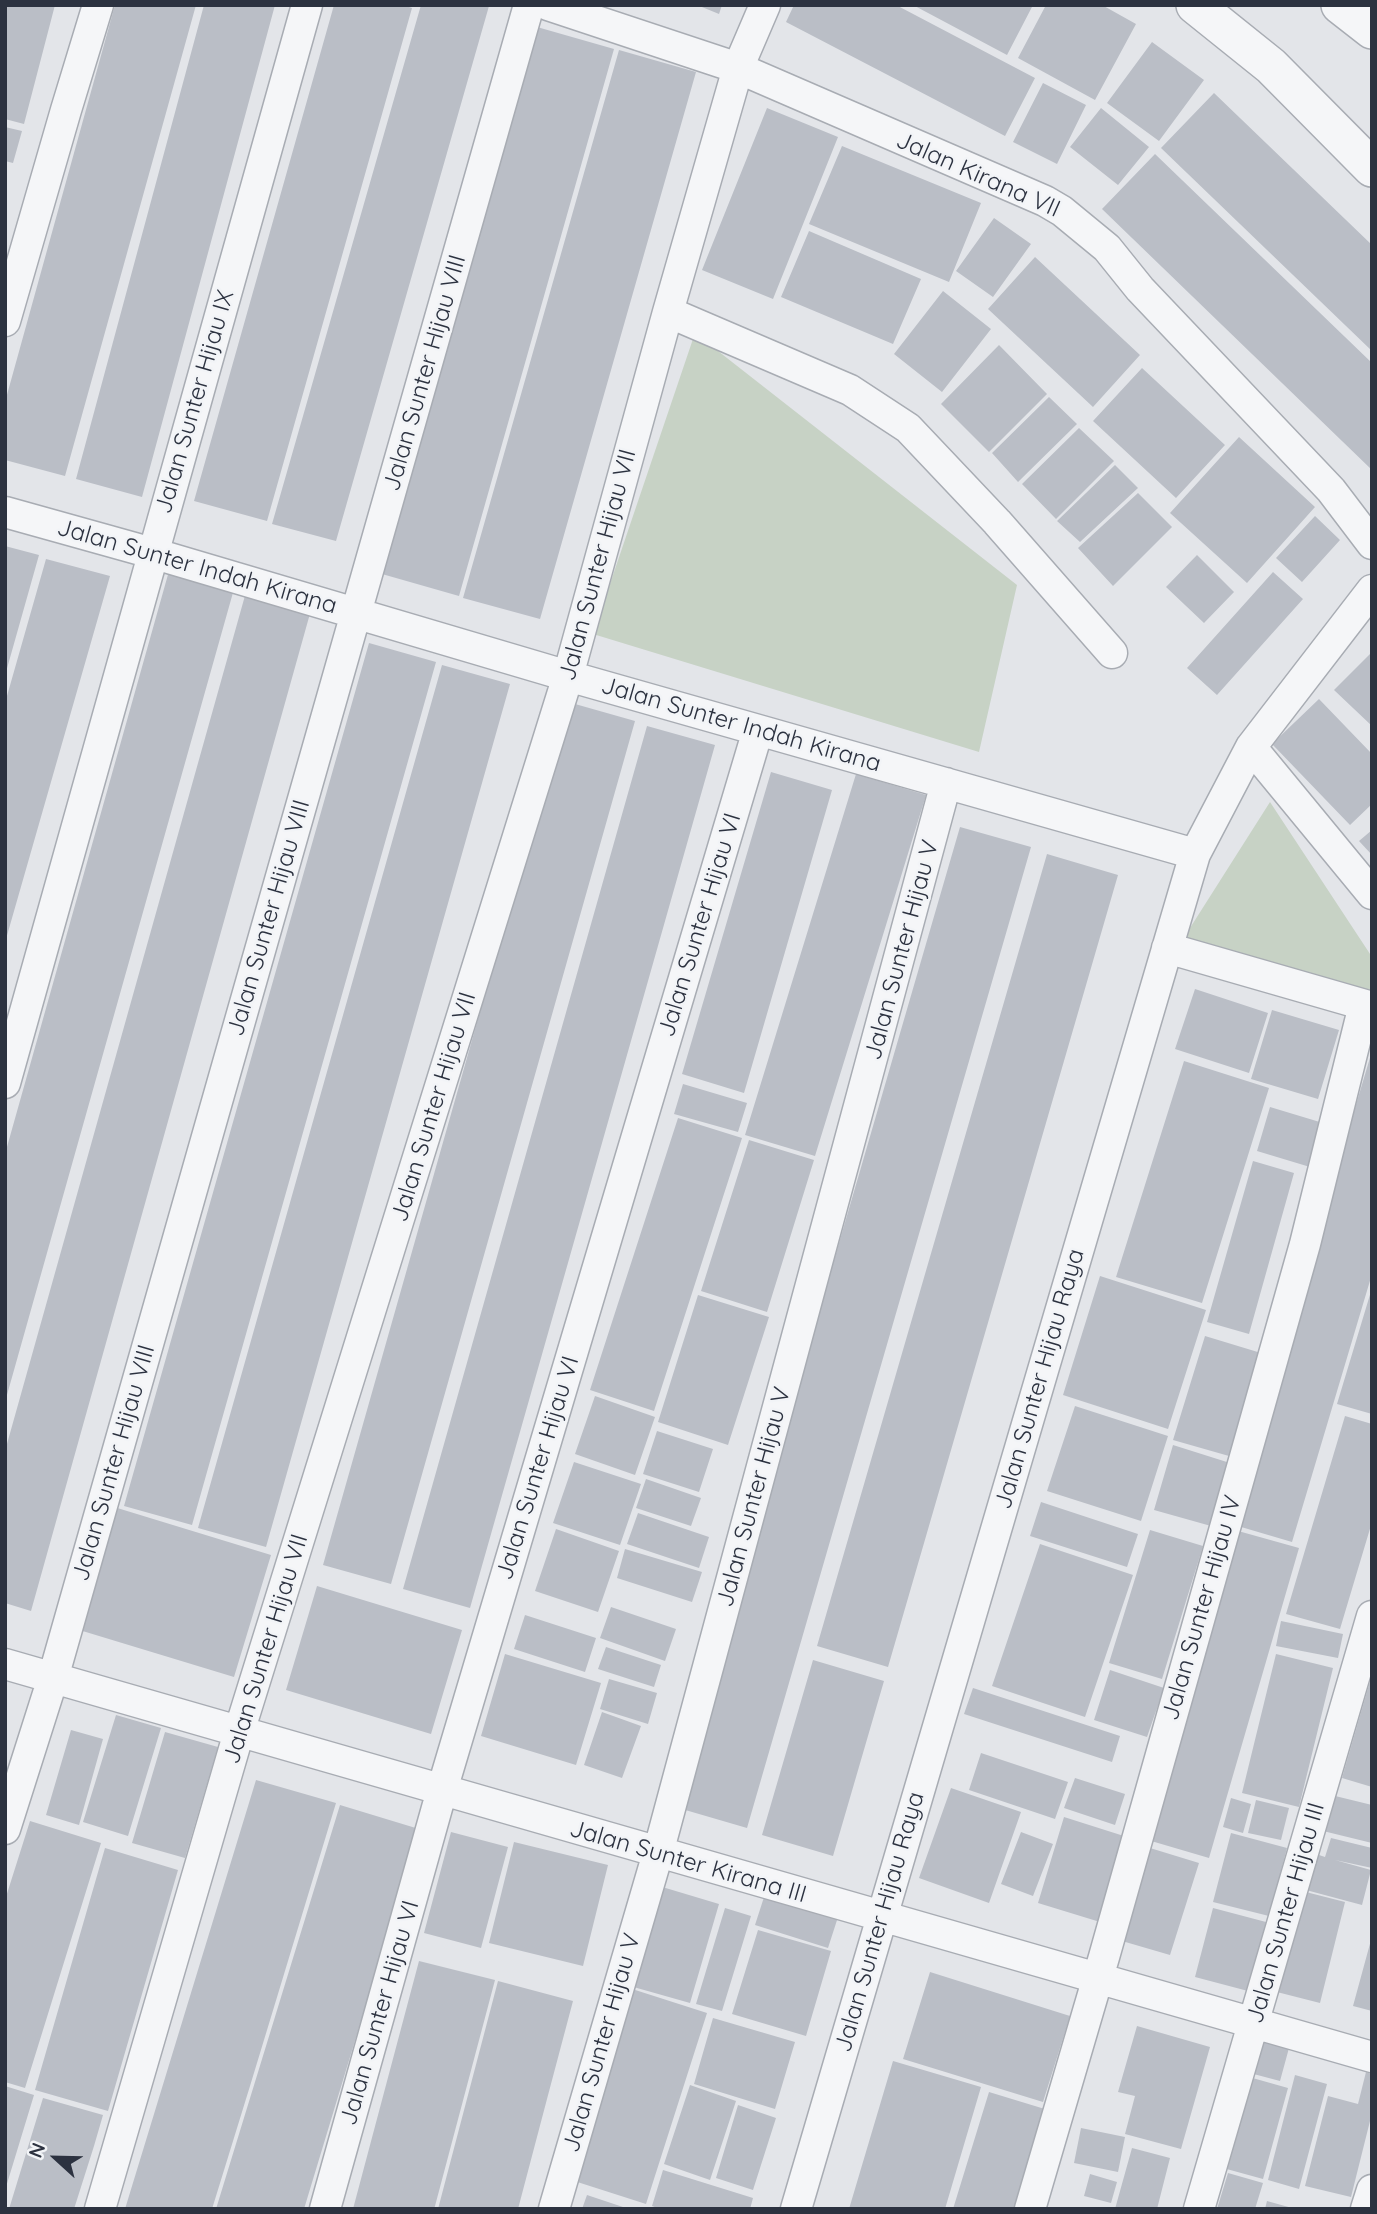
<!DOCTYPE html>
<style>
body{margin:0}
#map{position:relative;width:1377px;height:2214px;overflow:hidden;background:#e3e5e9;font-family:Quicksand,sans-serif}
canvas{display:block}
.frame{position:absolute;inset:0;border:7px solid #2c3240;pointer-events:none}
.north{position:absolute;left:21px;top:2123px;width:70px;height:70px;-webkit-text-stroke:5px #f2f4f7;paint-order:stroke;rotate:292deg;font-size:19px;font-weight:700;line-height:28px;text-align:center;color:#2c3240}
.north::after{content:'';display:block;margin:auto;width:24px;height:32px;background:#2c3240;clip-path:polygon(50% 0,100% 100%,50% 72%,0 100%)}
</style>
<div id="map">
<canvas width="1377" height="2214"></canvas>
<div class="frame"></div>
<div class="north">N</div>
</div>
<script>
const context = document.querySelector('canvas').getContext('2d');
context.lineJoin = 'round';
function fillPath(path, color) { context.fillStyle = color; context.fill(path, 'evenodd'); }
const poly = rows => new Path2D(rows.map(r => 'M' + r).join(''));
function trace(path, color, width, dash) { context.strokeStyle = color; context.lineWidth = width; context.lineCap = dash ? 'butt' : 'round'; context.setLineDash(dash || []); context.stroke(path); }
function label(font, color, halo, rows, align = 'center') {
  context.font = font + ' Quicksand,sans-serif'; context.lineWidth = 5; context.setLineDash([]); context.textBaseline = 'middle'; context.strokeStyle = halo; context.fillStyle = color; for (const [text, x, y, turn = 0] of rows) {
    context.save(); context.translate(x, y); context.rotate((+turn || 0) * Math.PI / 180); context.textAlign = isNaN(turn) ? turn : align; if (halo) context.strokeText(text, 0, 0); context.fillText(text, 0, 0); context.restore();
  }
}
fillPath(poly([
 [695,333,1017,585,979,752,593,634],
 [1270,802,1372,957,1372,993,1183,939]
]), '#c7d2c5');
fillPath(poly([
 [5,5,55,5,24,124,5,119],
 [115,5,196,5,65,476,5,460,5,402],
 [204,5,275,5,142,497,76,479],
 [334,5,403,5,412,8,267,521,194,501],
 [421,5,489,6,336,541,272,524],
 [697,5,722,5,719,14],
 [794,5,896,5,1035,78,1005,136,786,22],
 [913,5,1033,5,1007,55],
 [1046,5,1102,5,1136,24,1095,100,1018,58],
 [537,27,614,49,459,596,382,574],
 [1152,42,1204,80,1159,141,1107,103],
 [619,50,696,72,540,619,463,598],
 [1043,83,1086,105,1057,164,1013,142],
 [1214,93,1372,245,1372,351,1161,148],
 [767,108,838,137,773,299,702,270],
 [1101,108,1149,147,1118,185,1070,147],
 [5,127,22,131,13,163,5,161],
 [842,146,981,203,949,282,809,224],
 [1155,154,1372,363,1372,470,1102,209],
 [994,218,1031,244,993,297,956,271],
 [809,231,921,279,893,344,781,297],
 [1035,257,1140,355,1093,407,988,309],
 [943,291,991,329,942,392,894,354],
 [999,345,1047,394,989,452,941,404],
 [1142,368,1225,445,1176,498,1093,421],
 [1049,397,1077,424,1018,482,992,453],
 [1079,428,1114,461,1056,519,1022,484],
 [1239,437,1315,507,1247,583,1170,513],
 [1115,465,1138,488,1080,542,1057,521],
 [1138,493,1172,527,1113,586,1078,548],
 [1315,516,1340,540,1302,582,1276,558],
 [5,546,39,555,6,672,5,672],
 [1197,555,1234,592,1204,623,1166,587],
 [46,559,110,576,6,939,5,703],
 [169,571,234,589,5,1402,5,1154],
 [1273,572,1303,599,1217,695,1187,668],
 [246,592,311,610,31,1611,5,1603,5,1451],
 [369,643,436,662,192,1525,124,1506],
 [1372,652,1372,726,1334,690],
 [442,665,510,684,266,1547,198,1528],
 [1319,699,1372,754,1372,804,1350,825,1272,744],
 [568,702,635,721,391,1584,323,1565],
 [647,726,715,745,470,1608,403,1589],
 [771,772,832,790,744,1093,682,1074],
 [856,774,926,795,815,1156,745,1135],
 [960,827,1031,847,747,1828,675,1807],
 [1372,830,1372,855,1359,841],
 [1047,854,1118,875,888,1667,817,1646],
 [1195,989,1268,1013,1249,1073,1175,1049],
 [1272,1010,1339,1030,1318,1099,1251,1079],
 [1372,1051,1372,1274,1292,1542,1231,1524],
 [1184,1061,1269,1088,1202,1303,1116,1277],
 [683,1084,747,1103,738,1132,674,1114],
 [1270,1107,1323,1123,1310,1167,1257,1151],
 [678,1118,742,1138,654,1411,590,1390],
 [749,1140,814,1160,767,1312,701,1291],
 [1253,1161,1294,1173,1249,1334,1207,1322],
 [1100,1276,1206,1310,1168,1429,1063,1395],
 [1372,1288,1372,1414,1337,1404],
 [698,1295,769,1317,728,1445,658,1422],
 [1205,1336,1261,1353,1229,1456,1173,1440],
 [595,1396,655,1417,635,1475,575,1454],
 [1075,1406,1168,1436,1141,1521,1047,1491],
 [1345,1416,1372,1424,1372,1522,1340,1629,1286,1614],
 [657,1431,713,1449,699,1492,643,1474],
 [1173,1445,1230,1463,1211,1526,1154,1510],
 [574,1462,641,1484,620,1545,553,1523],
 [646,1479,701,1498,691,1526,636,1508],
 [1041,1502,1138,1534,1127,1567,1030,1536],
 [114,1507,271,1555,234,1677,76,1629],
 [638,1513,709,1537,699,1568,627,1544],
 [556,1529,619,1551,598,1612,535,1591],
 [1231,1529,1299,1548,1209,1858,1141,1838],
 [1150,1530,1203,1546,1162,1679,1109,1663],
 [1040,1544,1133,1575,1085,1717,992,1686],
 [625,1549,702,1572,692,1602,617,1578],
 [317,1586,462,1630,431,1734,286,1690],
 [611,1607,676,1629,665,1661,600,1638],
 [525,1615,596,1638,585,1672,514,1649],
 [1281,1621,1343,1634,1338,1658,1276,1646],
 [606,1647,661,1665,654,1687,598,1669],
 [505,1654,601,1683,576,1765,481,1736],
 [1276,1654,1333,1668,1299,1807,1242,1793],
 [813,1660,884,1681,833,1856,762,1835],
 [1110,1670,1164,1688,1147,1737,1094,1720],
 [1371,1678,1372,1678,1372,1787,1342,1778],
 [609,1679,657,1693,648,1724,600,1709],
 [973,1688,1120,1736,1112,1762,964,1714],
 [602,1712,641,1726,622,1778,584,1765],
 [116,1715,161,1728,128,1836,83,1822],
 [71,1730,103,1739,79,1825,46,1815],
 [165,1732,218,1747,185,1858,132,1843],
 [981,1753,1068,1782,1055,1819,969,1790],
 [1075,1778,1125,1794,1115,1825,1064,1808],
 [256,1780,336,1803,250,2086,212,2209,125,2209],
 [951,1788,1021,1812,989,1903,919,1878],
 [1327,1794,1372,1805,1372,1843,1319,1830],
 [1231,1798,1251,1804,1243,1833,1223,1827],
 [1256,1800,1289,1808,1281,1840,1248,1833],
 [340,1805,419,1829,304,2209,216,2209],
 [1064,1817,1127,1837,1100,1922,1038,1903],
 [30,1821,101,1843,25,2088,5,2082,5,1900],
 [451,1832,508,1847,481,1948,424,1933],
 [1021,1832,1053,1844,1033,1896,1001,1884],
 [1231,1833,1287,1848,1269,1916,1213,1902],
 [1331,1838,1372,1848,1372,1868,1335,1860,1371,1870,1362,1905,1306,1890,1316,1854,1325,1857],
 [514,1842,608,1865,583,1966,489,1943],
 [105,1848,178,1870,108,2111,35,2090],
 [1150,1848,1199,1863,1170,1955,1122,1941],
 [659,1886,719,1904,690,2003,630,1986],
 [1298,1890,1345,1902,1320,2003,1273,1991],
 [765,1894,838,1917,828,1948,755,1925],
 [725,1908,751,1916,722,2011,696,2004],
 [1213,1908,1266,1922,1248,1991,1195,1977],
 [758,1930,831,1951,806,2036,732,2014],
 [1371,1940,1372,1940,1372,2011,1353,2006],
 [419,1961,495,1980,435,2206,434,2209,353,2209],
 [930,1972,1070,2016,1043,2102,903,2059],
 [498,1981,573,2001,547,2099,518,2209,438,2209],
 [629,1988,707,2013,646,2204,568,2179],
 [713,2018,795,2042,775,2109,694,2084],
 [1137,2026,1210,2047,1181,2149,1125,2134,1135,2096,1118,2092],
 [1254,2039,1289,2048,1280,2081,1246,2072],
 [893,2061,981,2087,945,2209,849,2209],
 [1366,2072,1372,2074,1372,2113,1351,2197,1305,2186,1328,2096,1358,2104],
 [1295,2075,1327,2084,1299,2189,1268,2180],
 [1249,2077,1288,2088,1263,2179,1223,2168],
 [690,2085,736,2101,710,2180,664,2164],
 [5,2086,34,2095,6,2187,5,2187],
 [989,2092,1048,2110,1017,2209,953,2209],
 [43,2098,103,2115,94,2146,74,2209,9,2209],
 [738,2105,776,2118,753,2190,716,2178],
 [1081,2128,1125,2137,1118,2172,1074,2163],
 [1132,2148,1170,2158,1157,2209,1115,2209],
 [663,2170,753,2198,750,2209,660,2209,652,2206],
 [1228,2173,1263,2183,1255,2209,1217,2209],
 [1090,2174,1117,2182,1111,2203,1084,2196],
 [587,2195,626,2208,626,2209,582,2209],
 [1267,2201,1292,2208,1292,2209,1265,2209]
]), '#babec6');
const minor = poly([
 [548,5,738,68,1045,201,1062,211,1107,248,1140,289,1331,490,1372,544],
 [668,312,850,390,908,428,997,522,1112,653],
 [5,321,66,110,98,5],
 [5,512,152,553,568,676,1195,854],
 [1251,747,1372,894],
 [1167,948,1372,1007],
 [5,1083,307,5],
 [5,1664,1372,2057],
 [5,1829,53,1678,529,5],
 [100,2209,239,1732,568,676,668,312,738,68,765,5],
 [325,2209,442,1790,758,730],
 [554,2209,658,1853,946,783],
 [796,2209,1195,854,1251,747,1372,590],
 [1030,2209,1104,1957,1305,1244,1364,1005],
 [1199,2209,1372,1616],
 [1366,2209,1372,2190]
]);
const tertiary = poly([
 [1195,5,1271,66,1372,168],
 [1340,5,1372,30]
]);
trace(minor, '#a8acb3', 33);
trace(tertiary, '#a8acb3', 40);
trace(minor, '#f5f6f8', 30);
trace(tertiary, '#f5f6f8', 37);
label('24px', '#2c3240', '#f2f4f7', [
 ["Jalan Kirana VII",978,175,24],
 ["Jalan Sunter Hijau VIII",425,373,-74],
 ["Jalan Sunter Hijau IX",195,402,-74],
 ["Jalan Sunter Hijau VII",598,565,-75],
 ["Jalan Sunter Indah Kirana",197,567,16],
 ["Jalan Sunter Indah Kirana",741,725,16],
 ["Jalan Sunter Hijau VIII",269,918,-74],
 ["Jalan Sunter Hijau VI",700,925,-73],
 ["Jalan Sunter Hijau V",902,950,-75],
 ["Jalan Sunter Hijau VII",434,1107,-73],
 ["Jalan Sunter Hijau Raya",1040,1379,-74],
 ["Jalan Sunter Hijau VIII",114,1463,-74],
 ["Jalan Sunter Hijau VI",538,1468,-73],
 ["Jalan Sunter Hijau V",754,1497,-75],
 ["Jalan Sunter Hijau IV",1202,1608,-74],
 ["Jalan Sunter Hijau VII",266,1649,-73],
 ["Jalan Sunter Kirana III",688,1862,16],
 ["Jalan Sunter Hijau III",1286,1913,-74],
 ["Jalan Sunter Hijau Raya",880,1922,-74],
 ["Jalan Sunter Hijau VI",380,2013,-74],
 ["Jalan Sunter Hijau V",602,2043,-74]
]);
</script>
